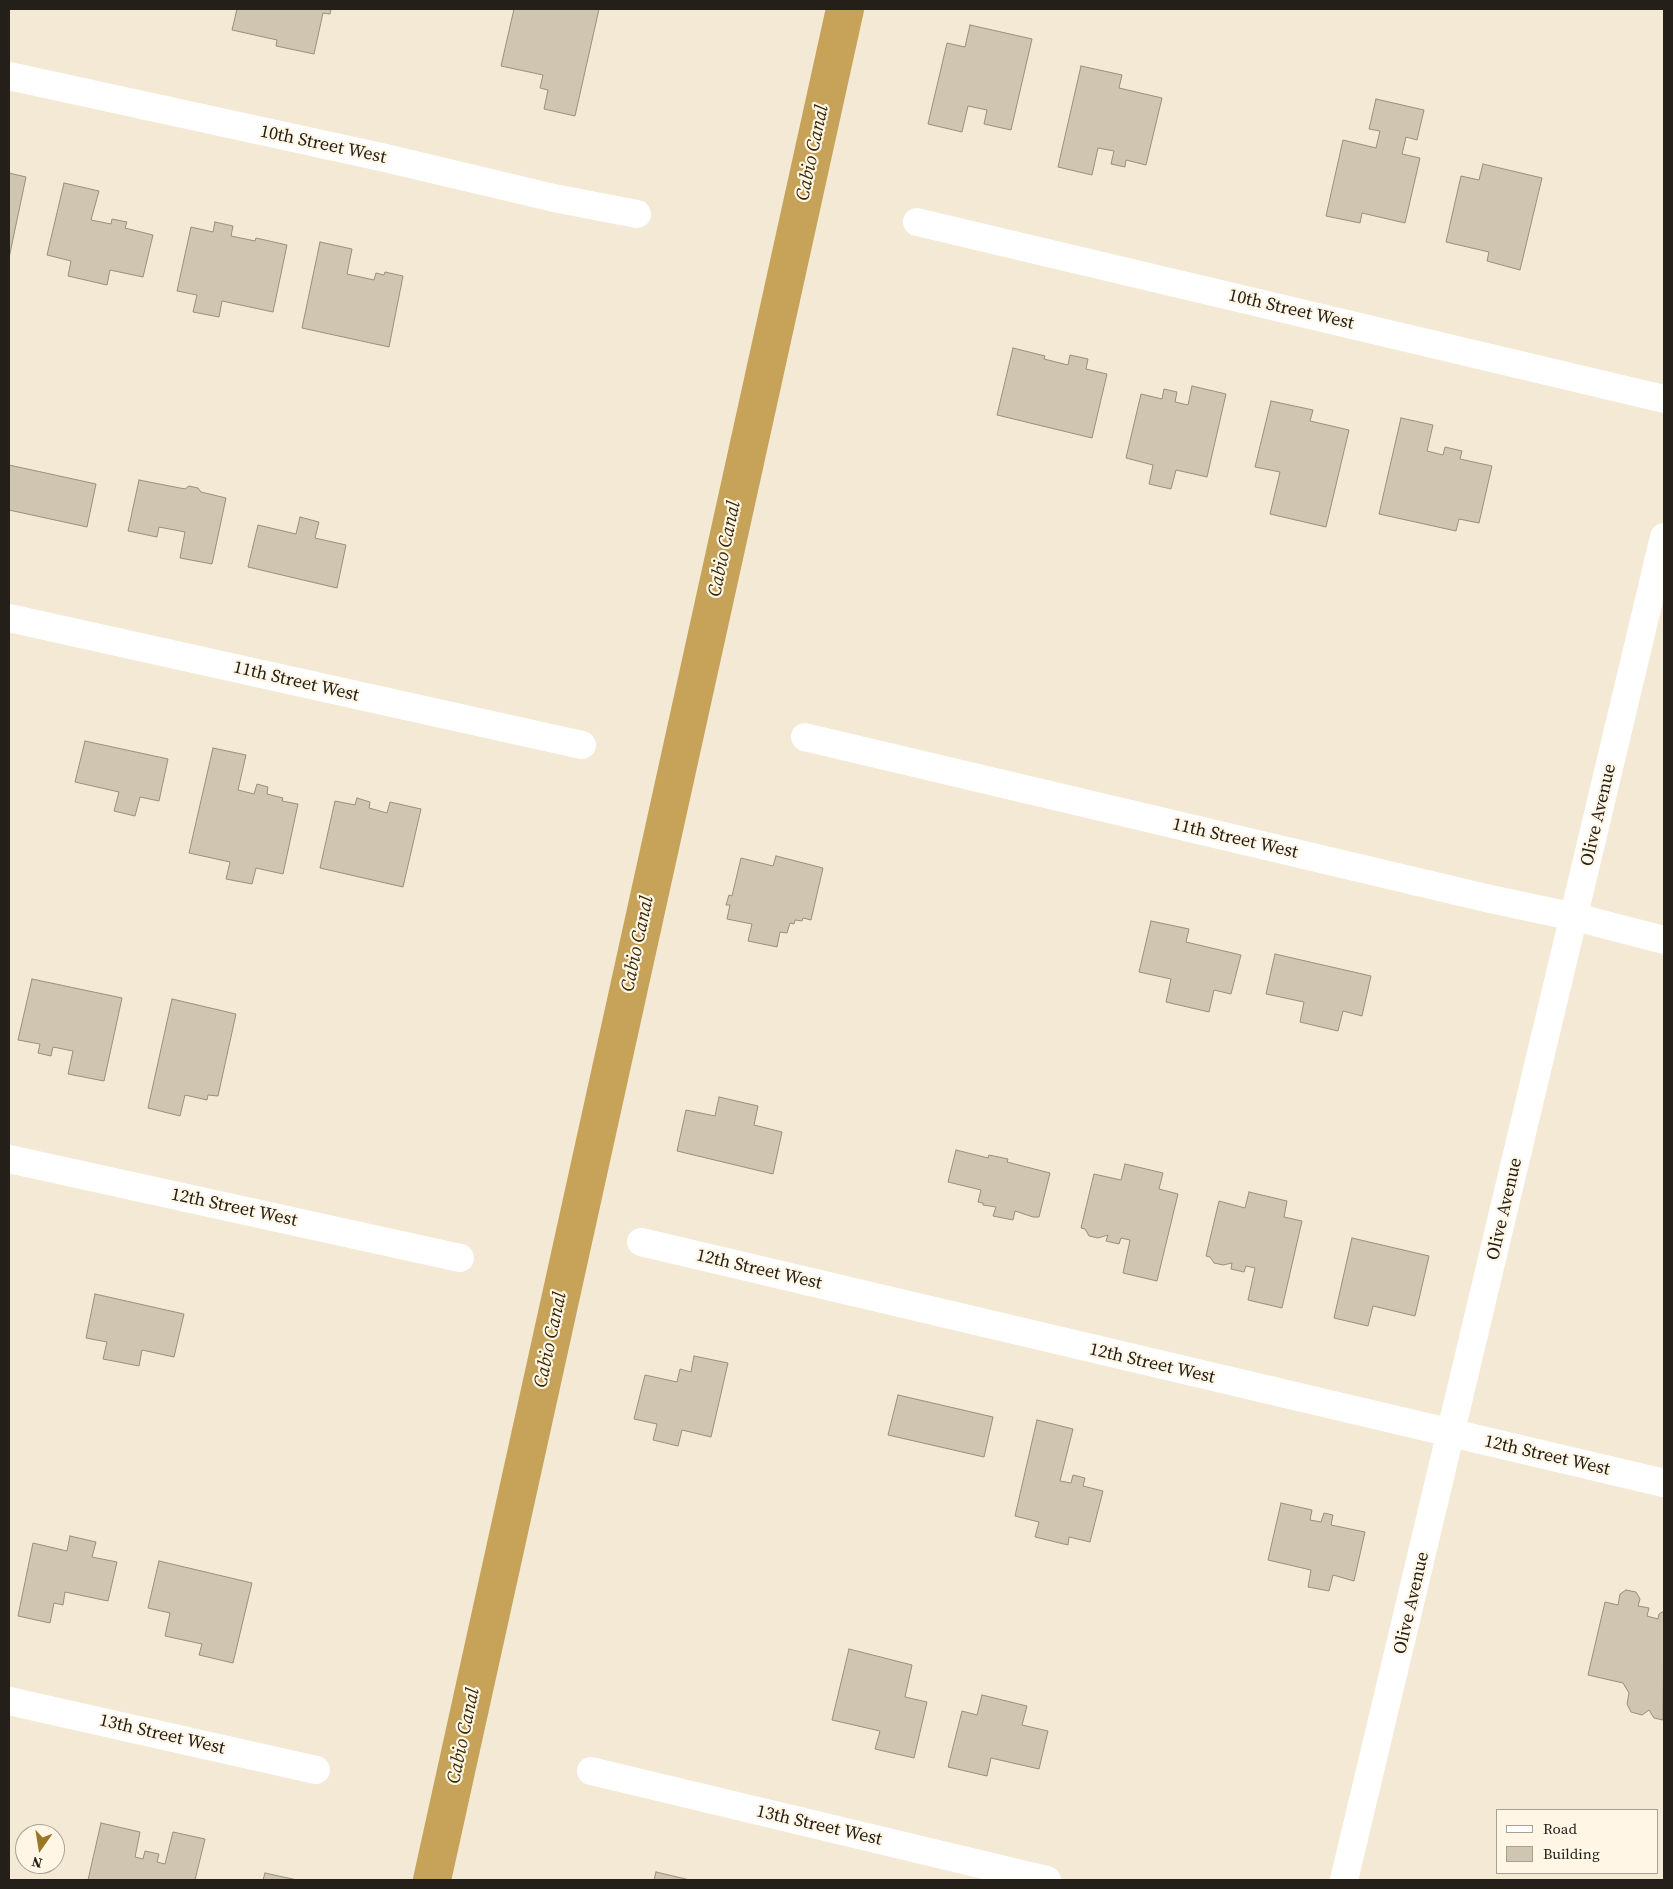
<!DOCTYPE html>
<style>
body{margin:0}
#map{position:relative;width:1673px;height:1889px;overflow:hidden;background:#f3e9d4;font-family:"Source Serif 4",serif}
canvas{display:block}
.frame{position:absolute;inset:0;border:10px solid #242019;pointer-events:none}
.legend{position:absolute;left:1496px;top:1809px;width:162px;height:65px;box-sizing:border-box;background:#fff6e6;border:1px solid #a7a094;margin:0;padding:6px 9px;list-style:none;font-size:15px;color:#242019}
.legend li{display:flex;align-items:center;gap:10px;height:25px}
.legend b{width:25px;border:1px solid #a7a094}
.north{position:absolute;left:15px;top:1824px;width:50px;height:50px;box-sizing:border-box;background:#fff6e6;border:1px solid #a7a094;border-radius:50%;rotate:193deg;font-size:14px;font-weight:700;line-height:20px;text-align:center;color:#242019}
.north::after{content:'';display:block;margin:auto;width:18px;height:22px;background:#9c7723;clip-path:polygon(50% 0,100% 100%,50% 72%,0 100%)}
</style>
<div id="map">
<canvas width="1673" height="1889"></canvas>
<div class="frame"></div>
<ul class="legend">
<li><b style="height:6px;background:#fff"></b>Road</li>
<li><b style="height:14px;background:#cfc5b1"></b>Building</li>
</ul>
<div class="north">N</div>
</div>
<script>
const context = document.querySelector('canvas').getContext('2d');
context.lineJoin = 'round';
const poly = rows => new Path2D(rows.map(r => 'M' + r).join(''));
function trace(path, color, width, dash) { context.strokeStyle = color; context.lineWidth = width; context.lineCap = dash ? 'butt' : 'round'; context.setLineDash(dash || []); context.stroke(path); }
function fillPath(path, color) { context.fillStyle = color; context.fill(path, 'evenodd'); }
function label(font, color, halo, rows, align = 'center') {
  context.font = font + ' "Source Serif 4",serif'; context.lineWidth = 4.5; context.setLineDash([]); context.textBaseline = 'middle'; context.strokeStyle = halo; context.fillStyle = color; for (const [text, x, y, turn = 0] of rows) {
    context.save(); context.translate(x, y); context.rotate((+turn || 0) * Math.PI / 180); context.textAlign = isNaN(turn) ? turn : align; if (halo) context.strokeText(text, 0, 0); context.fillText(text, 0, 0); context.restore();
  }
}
trace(poly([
 [432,1880,845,9]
]), '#c7a359', 38);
const building = poly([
 [237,9,331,9,330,14,323,13,314,54,276,46,277,40,232,30,237,9],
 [514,9,599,9,575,116,544,109,548,90,540,88,543,75,501,66,514,9],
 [970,25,1032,39,1011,130,984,124,987,110,968,106,962,132,928,124,947,43,965,47,970,25],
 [1081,66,1122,75,1119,88,1162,98,1146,165,1126,160,1125,167,1111,164,1114,151,1098,148,1092,175,1058,167,1081,66],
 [1376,99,1424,110,1417,140,1406,137,1402,154,1420,158,1405,223,1362,213,1360,223,1326,216,1343,140,1376,148,1380,131,1369,129,1376,99],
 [1483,164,1542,178,1520,270,1487,261,1489,252,1446,242,1461,176,1479,180,1483,164],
 [9,173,26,177,9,258,9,173],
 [64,183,99,191,91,220,111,224,112,219,127,222,125,228,153,235,143,277,110,270,107,285,68,276,71,261,47,255,64,183],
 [215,222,233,226,231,236,255,241,256,238,287,245,273,312,222,301,219,317,193,312,197,295,177,291,191,227,213,232,215,222],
 [320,242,352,249,347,274,374,280,376,273,384,275,385,272,403,276,389,347,302,328,320,242],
 [1013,348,1045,356,1044,359,1068,365,1070,355,1088,359,1086,369,1107,374,1092,438,997,415,1013,348],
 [1192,386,1226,394,1207,477,1176,470,1171,489,1149,484,1153,465,1126,458,1141,394,1162,399,1164,389,1177,392,1175,402,1188,405,1192,386],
 [1271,401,1313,410,1310,421,1349,430,1326,527,1270,514,1280,472,1255,467,1271,401],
 [1401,418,1433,425,1427,451,1443,455,1445,447,1462,451,1460,459,1492,466,1479,523,1459,519,1456,531,1379,514,1401,418],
 [9,465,96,484,87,527,9,510,9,465],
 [139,480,185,489,189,486,198,488,201,492,226,498,212,564,180,558,185,532,159,527,157,537,128,531,139,480],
 [300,517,319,522,315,538,346,545,337,588,248,567,258,525,296,534,300,517],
 [85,741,168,759,159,801,140,797,135,816,114,811,119,792,75,782,85,741],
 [213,748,246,755,238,790,254,794,257,784,268,787,267,794,283,798,282,801,298,804,283,874,256,868,252,884,226,879,230,862,189,853,213,748],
 [357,798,370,802,369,808,387,813,390,802,421,809,403,887,320,868,335,801,355,805,357,798],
 [776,856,823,868,811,920,803,918,802,921,795,920,794,924,790,923,787,933,780,932,777,947,748,941,752,924,727,919,730,905,726,905,729,895,732,896,741,858,773,866,776,856],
 [1151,921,1189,929,1186,942,1241,955,1231,994,1214,990,1209,1012,1166,1002,1171,979,1139,972,1151,921],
 [1275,954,1371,976,1362,1016,1343,1011,1338,1031,1300,1022,1304,1002,1266,994,1275,954],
 [32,979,122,998,104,1081,68,1074,73,1051,53,1047,51,1056,38,1053,40,1044,18,1040,32,979],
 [172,999,236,1014,218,1096,208,1095,207,1100,185,1095,180,1116,148,1108,172,999],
 [719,1097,758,1106,754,1125,782,1132,773,1174,677,1151,686,1110,715,1116,719,1097],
 [956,1150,988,1158,989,1155,1008,1159,1007,1162,1050,1173,1039,1217,1033,1217,1015,1211,1013,1220,993,1216,996,1207,983,1205,983,1203,978,1202,981,1190,948,1182,956,1150],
 [1125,1164,1163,1173,1159,1189,1178,1194,1157,1281,1123,1273,1130,1240,1121,1238,1119,1244,1106,1241,1108,1235,1098,1238,1089,1236,1085,1229,1081,1228,1094,1174,1121,1180,1125,1164],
 [1249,1192,1287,1201,1284,1217,1302,1221,1282,1308,1248,1300,1255,1268,1246,1266,1244,1272,1231,1269,1232,1263,1223,1265,1214,1263,1210,1257,1206,1256,1219,1201,1245,1208,1249,1192],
 [1352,1238,1429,1256,1415,1316,1373,1306,1368,1326,1334,1318,1352,1238],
 [95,1294,184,1314,174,1357,142,1350,139,1366,103,1359,107,1342,86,1338,95,1294],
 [694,1356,728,1363,711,1437,682,1430,678,1446,653,1440,657,1424,634,1419,645,1375,677,1382,680,1369,691,1372,694,1356],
 [898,1395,993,1417,984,1457,888,1435,898,1395],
 [1037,1420,1073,1429,1060,1481,1071,1483,1073,1475,1085,1478,1083,1486,1103,1491,1090,1542,1069,1537,1068,1545,1035,1537,1039,1522,1015,1516,1037,1420],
 [1281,1503,1312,1510,1310,1520,1321,1522,1324,1513,1333,1515,1331,1525,1365,1532,1354,1581,1333,1575,1329,1591,1308,1587,1311,1570,1268,1560,1281,1503],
 [70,1536,96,1542,92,1557,117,1562,108,1601,65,1592,63,1605,54,1603,50,1623,18,1616,33,1543,67,1551,70,1536],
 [159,1561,252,1583,233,1663,199,1655,202,1644,165,1636,170,1613,148,1608,159,1561],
 [1626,1590,1636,1592,1640,1599,1638,1606,1649,1608,1647,1616,1658,1619,1659,1614,1664,1611,1663,1720,1654,1718,1649,1710,1642,1715,1631,1712,1627,1704,1629,1693,1623,1683,1588,1675,1605,1602,1618,1605,1620,1594,1626,1590],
 [849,1649,912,1665,905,1697,927,1702,914,1758,875,1749,880,1731,832,1720,849,1649],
 [982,1695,1027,1706,1022,1725,1048,1731,1039,1769,991,1758,987,1776,948,1767,962,1711,977,1715,982,1695],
 [101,1823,140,1832,135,1857,143,1859,145,1851,159,1854,157,1862,165,1864,173,1832,205,1839,195,1880,88,1880,101,1823],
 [656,1872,690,1880,654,1880,656,1872],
 [265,1873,297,1880,263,1880,265,1873]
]);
fillPath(building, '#cfc5b1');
trace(building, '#988f7c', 1);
trace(poly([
 [9,76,381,157,554,198,637,214],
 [917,222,1664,399],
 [9,618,582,745],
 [805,737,1495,900,1575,917,1664,940],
 [9,1159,460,1258],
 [641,1242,1664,1483],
 [9,1701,316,1770],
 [591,1771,1047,1880],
 [1344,1880,1664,537]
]), '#fff', 28);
label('18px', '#242019', '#fff6e6', [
 ["10th Street West",323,145,12],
 ["10th Street West",1291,310,13],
 ["11th Street West",296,682,13],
 ["Olive Avenue",1599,815,-77],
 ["11th Street West",1235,839,13],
 ["12th Street West",234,1208,12],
 ["Olive Avenue",1505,1209,-77],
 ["12th Street West",759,1270,13],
 ["12th Street West",1152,1364,13],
 ["12th Street West",1547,1456,13],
 ["Olive Avenue",1412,1603,-77],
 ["13th Street West",162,1735,13],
 ["13th Street West",819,1826,13]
]);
label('italic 19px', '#362705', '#fff6e6', [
 ["Cabio Canal",813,153,-78],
 ["Cabio Canal",725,549,-78],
 ["Cabio Canal",638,944,-78],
 ["Cabio Canal",551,1340,-78],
 ["Cabio Canal",464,1736,-78]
]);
</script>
